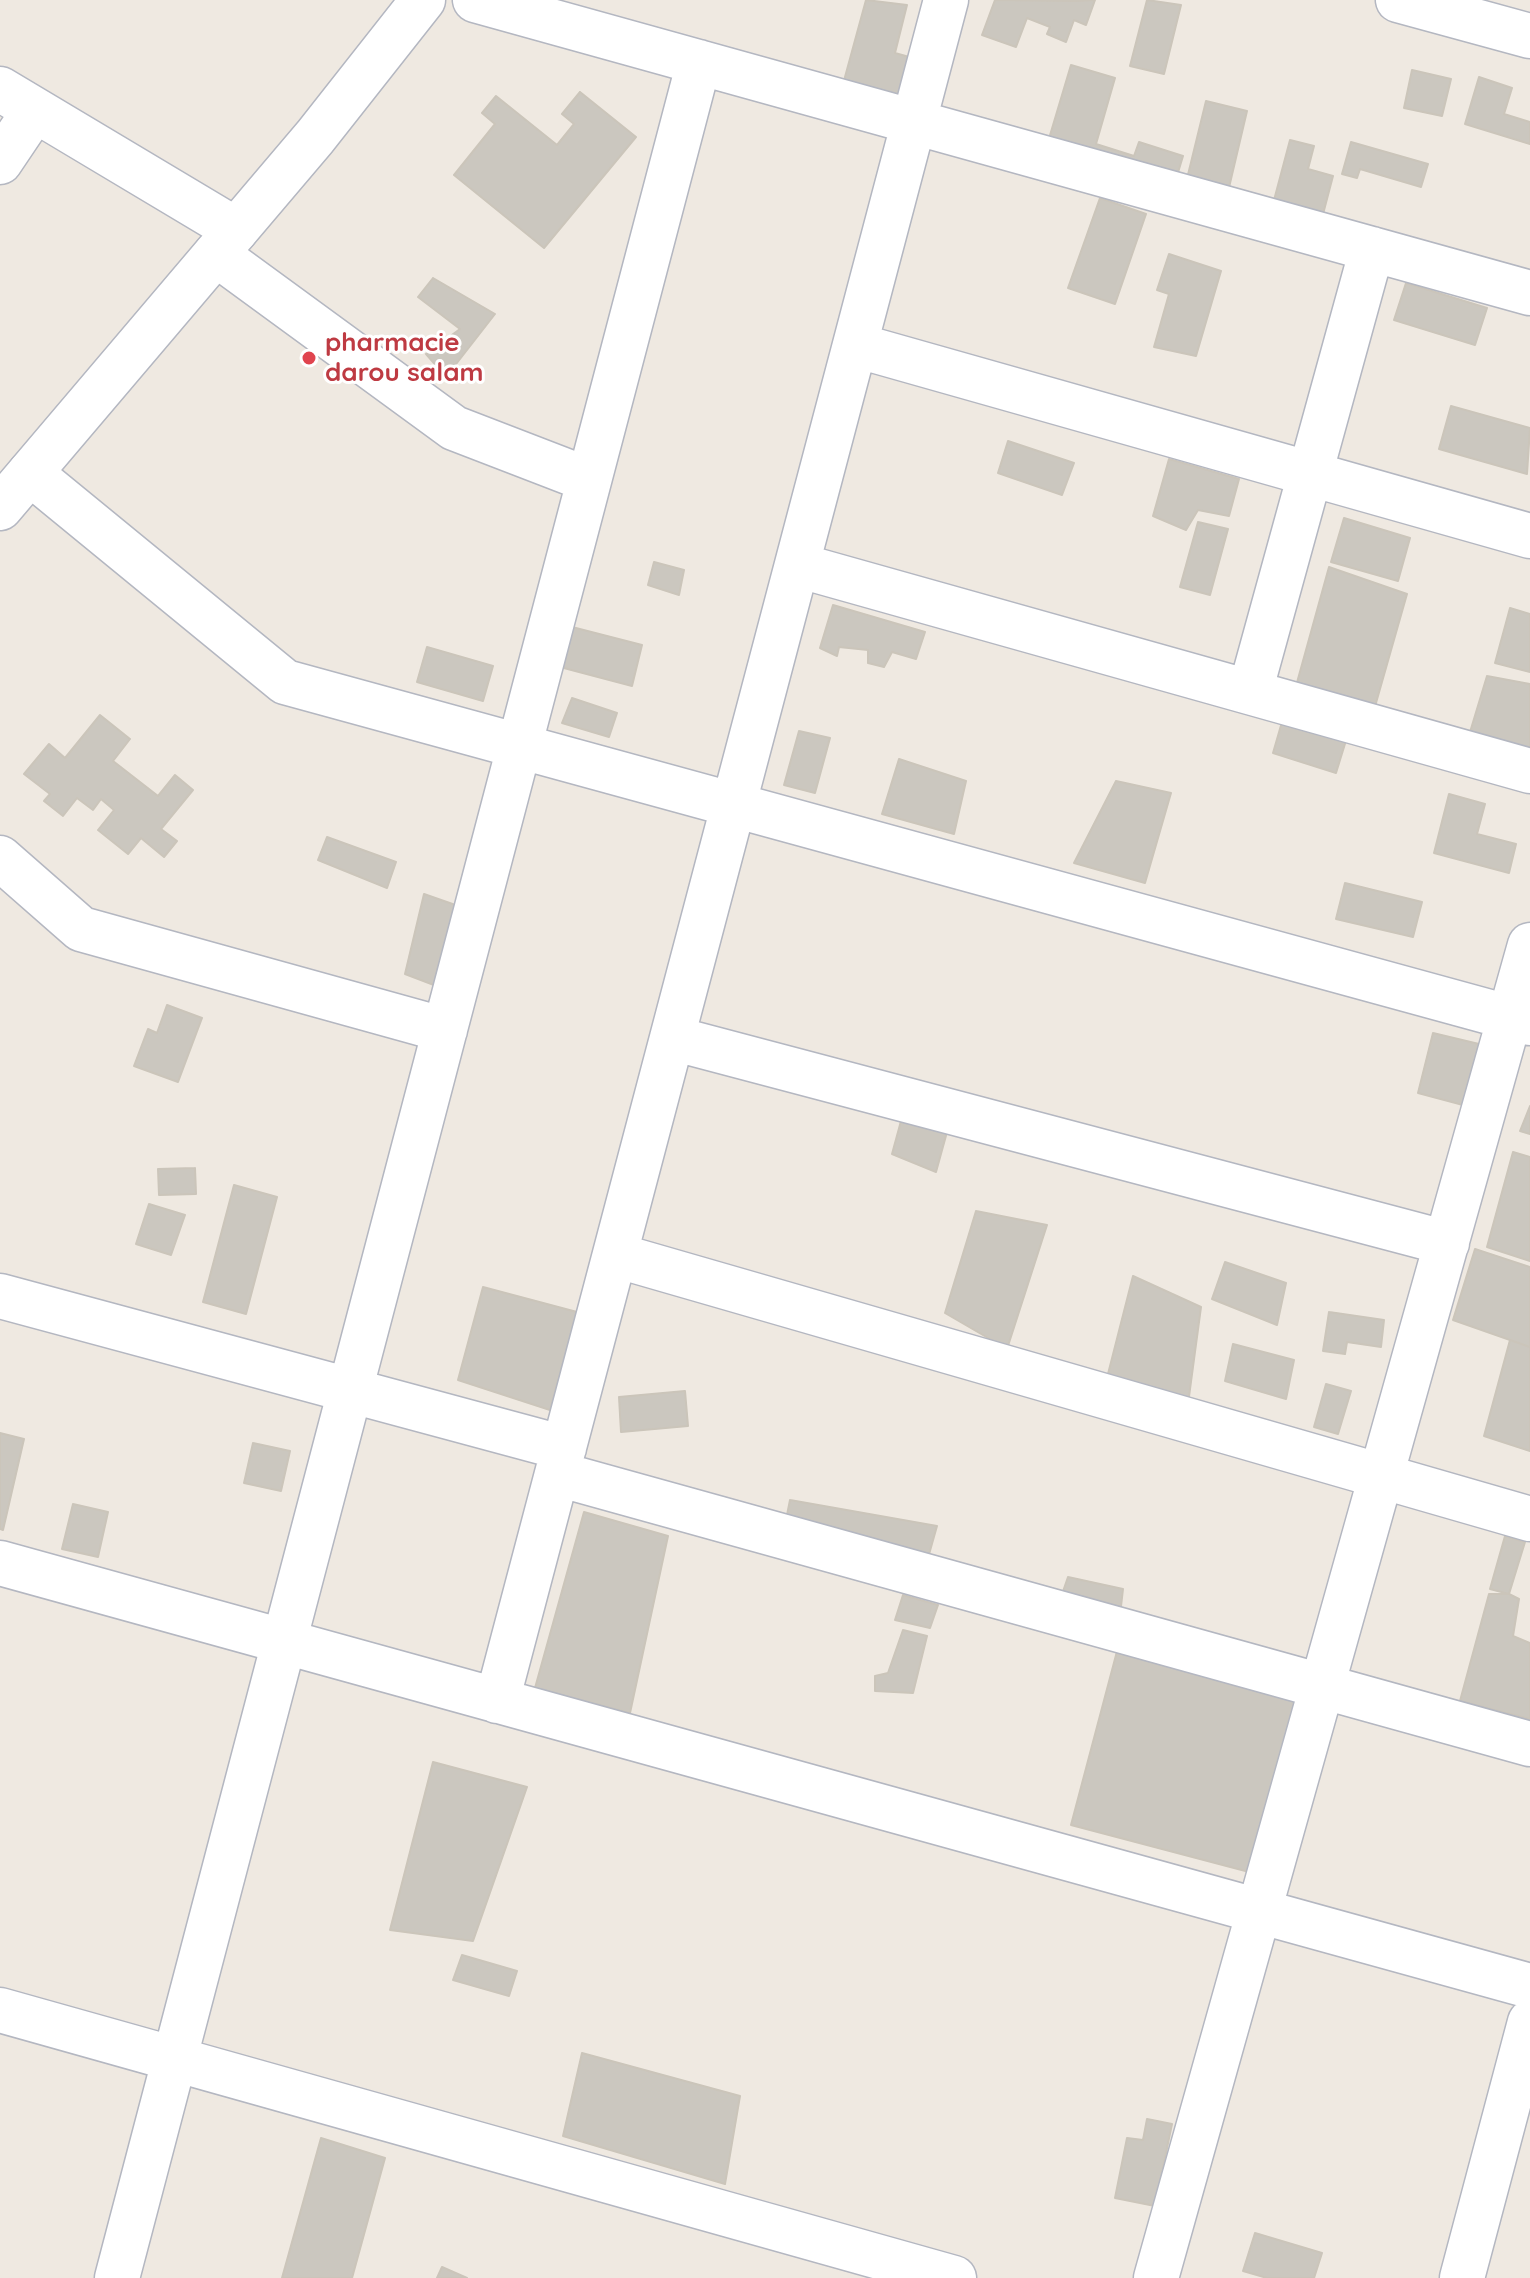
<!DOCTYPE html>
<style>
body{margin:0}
canvas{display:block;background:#efe9e1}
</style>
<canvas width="1530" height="2278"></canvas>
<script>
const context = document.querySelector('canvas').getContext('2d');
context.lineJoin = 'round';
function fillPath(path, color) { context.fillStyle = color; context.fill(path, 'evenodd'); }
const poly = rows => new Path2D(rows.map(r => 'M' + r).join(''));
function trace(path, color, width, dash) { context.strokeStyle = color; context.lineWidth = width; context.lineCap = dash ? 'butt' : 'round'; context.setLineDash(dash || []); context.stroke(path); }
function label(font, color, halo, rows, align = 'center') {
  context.font = font + ' Quicksand,sans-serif'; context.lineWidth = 6; context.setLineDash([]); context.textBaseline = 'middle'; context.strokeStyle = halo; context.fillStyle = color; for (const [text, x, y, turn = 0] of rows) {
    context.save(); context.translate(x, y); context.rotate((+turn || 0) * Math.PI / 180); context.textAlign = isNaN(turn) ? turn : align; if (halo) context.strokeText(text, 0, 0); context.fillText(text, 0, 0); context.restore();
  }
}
const building = poly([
 [866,0,907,5,895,53,920,60,905,116,839,99,866,0],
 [995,0,1075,1,1095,0,1086,25,1074,20,1066,42,1047,34,1050,27,1027,18,1016,47,982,35,995,0],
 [1147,0,1181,5,1164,74,1130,66,1147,0],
 [1071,65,1115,78,1096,144,1134,156,1139,142,1183,156,1173,189,1045,152,1071,65],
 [1412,70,1451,79,1442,116,1404,108,1412,70],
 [1479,77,1512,88,1504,114,1530,122,1530,144,1465,124,1479,77],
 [580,92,636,137,544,248,454,175,495,124,482,113,496,96,557,145,574,124,562,114,580,92],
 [1206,101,1247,111,1227,196,1185,187,1206,101],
 [1290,140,1314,146,1308,169,1333,176,1322,218,1273,204,1290,140],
 [1351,142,1428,164,1421,187,1360,169,1357,178,1342,174,1351,142],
 [1100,198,1146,214,1115,304,1068,288,1100,198],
 [1169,254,1221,271,1196,356,1154,347,1169,294,1157,290,1169,254],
 [433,278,495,314,446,377,426,354,460,329,418,297,433,278],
 [1406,283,1487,308,1475,345,1394,320,1406,283],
 [1451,406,1530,428,1527,474,1439,449,1451,406],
 [1008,441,1074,463,1062,495,998,473,1008,441],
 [1169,459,1239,479,1229,516,1198,510,1186,530,1153,516,1169,459],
 [1344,518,1410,538,1398,581,1331,562,1344,518],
 [1198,522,1228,529,1210,595,1180,587,1198,522],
 [654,562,684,570,679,595,648,585,654,562],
 [1329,567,1407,594,1372,717,1293,697,1329,567],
 [833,605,925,632,916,659,892,652,884,667,868,663,868,650,839,647,837,656,820,648,833,605],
 [1510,608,1530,614,1530,672,1495,663,1510,608],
 [572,627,642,645,632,686,560,667,572,627],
 [427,647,493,666,483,701,417,682,427,647],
 [1487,676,1530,684,1530,770,1464,752,1487,676],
 [572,698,617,713,609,737,562,723,572,698],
 [100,715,130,739,113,761,158,796,175,775,193,790,161,829,177,841,164,857,141,838,128,854,98,830,114,810,101,799,93,810,77,798,63,816,44,801,50,794,24,774,49,744,65,758,100,715],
 [1284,715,1348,734,1336,773,1273,753,1284,715],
 [799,731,830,738,815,793,784,785,799,731],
 [899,759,966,781,954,834,882,814,899,759],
 [1116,781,1171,793,1145,883,1074,863,1116,781],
 [1449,794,1485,804,1477,834,1516,844,1509,873,1434,853,1449,794],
 [327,837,396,862,387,888,318,860,327,837],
 [1345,883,1422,902,1413,937,1336,919,1345,883],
 [424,894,464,908,447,990,405,974,424,894],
 [167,1005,202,1018,178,1082,134,1066,148,1029,157,1033,167,1005],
 [1433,1033,1479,1044,1463,1105,1418,1093,1433,1033],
 [1530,1106,1530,1134,1520,1131,1530,1106],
 [901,1121,947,1132,936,1172,892,1154,901,1121],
 [1513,1152,1530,1157,1530,1261,1487,1247,1513,1152],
 [195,1168,196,1194,159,1195,158,1169,195,1168],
 [234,1185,277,1197,246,1314,203,1302,234,1185],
 [149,1204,185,1215,171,1255,136,1244,149,1204],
 [976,1211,1047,1225,1007,1349,945,1313,976,1211],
 [1475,1249,1530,1267,1530,1347,1453,1320,1475,1249],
 [1225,1262,1286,1283,1277,1325,1212,1299,1225,1262],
 [1133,1276,1201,1307,1188,1404,1108,1374,1133,1276],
 [483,1287,577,1312,550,1410,458,1380,483,1287],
 [1329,1312,1384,1320,1381,1347,1347,1342,1345,1354,1323,1351,1329,1312],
 [1510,1340,1530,1347,1530,1451,1484,1436,1510,1340],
 [1233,1344,1294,1360,1286,1399,1225,1381,1233,1344],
 [1326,1384,1351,1391,1338,1434,1314,1427,1326,1384],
 [685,1391,688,1426,621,1432,619,1397,685,1391],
 [0,1433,24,1439,3,1530,0,1529,0,1433],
 [253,1443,290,1451,281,1491,244,1483,253,1443],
 [790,1500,937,1526,926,1565,784,1530,790,1500],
 [73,1504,108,1512,98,1557,62,1549,73,1504],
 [584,1512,668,1536,630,1713,535,1688,584,1512],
 [1505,1536,1525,1542,1509,1594,1490,1589,1505,1536],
 [1068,1577,1123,1589,1119,1624,1059,1603,1068,1577],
 [1489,1594,1509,1594,1519,1599,1513,1636,1530,1643,1530,1719,1460,1701,1489,1594],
 [903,1595,938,1605,930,1628,895,1620,903,1595],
 [903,1630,927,1636,913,1693,875,1691,875,1676,888,1673,903,1630],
 [1120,1640,1303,1689,1253,1873,1071,1825,1120,1640],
 [433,1762,527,1787,473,1941,390,1930,433,1762],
 [462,1955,517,1971,509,1996,453,1980,462,1955],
 [582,2053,740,2096,725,2184,563,2136,582,2053],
 [1147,2119,1172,2124,1155,2206,1115,2198,1127,2138,1143,2140,1147,2119],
 [321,2138,385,2158,352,2278,282,2278,321,2138],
 [1255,2233,1322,2253,1314,2278,1267,2278,1243,2271,1255,2233],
 [442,2267,467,2278,437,2278,442,2267]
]);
fillPath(building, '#cbc7bf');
trace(building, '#cbc5ba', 2);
const street = poly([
 [475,0,1530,293],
 [1398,0,1530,36],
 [0,89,236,230],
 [0,162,35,110],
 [216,254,454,428,589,480],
 [855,345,1530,536],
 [30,473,285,682,1530,1023],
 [797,565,1530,771],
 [1250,692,1372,249],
 [0,858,81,929,445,1030],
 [672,1038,1447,1243],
 [615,1255,1530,1519],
 [0,1296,564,1448],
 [558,1474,1530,1744],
 [0,1563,1530,1986],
 [497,1701,946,0],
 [0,2010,954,2278],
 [117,2278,699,62],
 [1156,2278,1530,945],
 [1462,2278,1530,2022]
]);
const secondary = poly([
 [0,508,315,137,423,0]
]);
trace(street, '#b4b7c1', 47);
trace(secondary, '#b4b7c1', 47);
trace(street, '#fff', 44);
trace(secondary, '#fff', 44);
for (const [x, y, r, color] of [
 [309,358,8,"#e0444e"]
]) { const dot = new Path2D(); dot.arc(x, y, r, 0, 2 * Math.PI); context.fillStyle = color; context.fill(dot); trace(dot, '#fff', 3); }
label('bold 26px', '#be3a42', '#fff', [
 ["pharmacie",325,343],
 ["darou salam",325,373]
], 'left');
</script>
